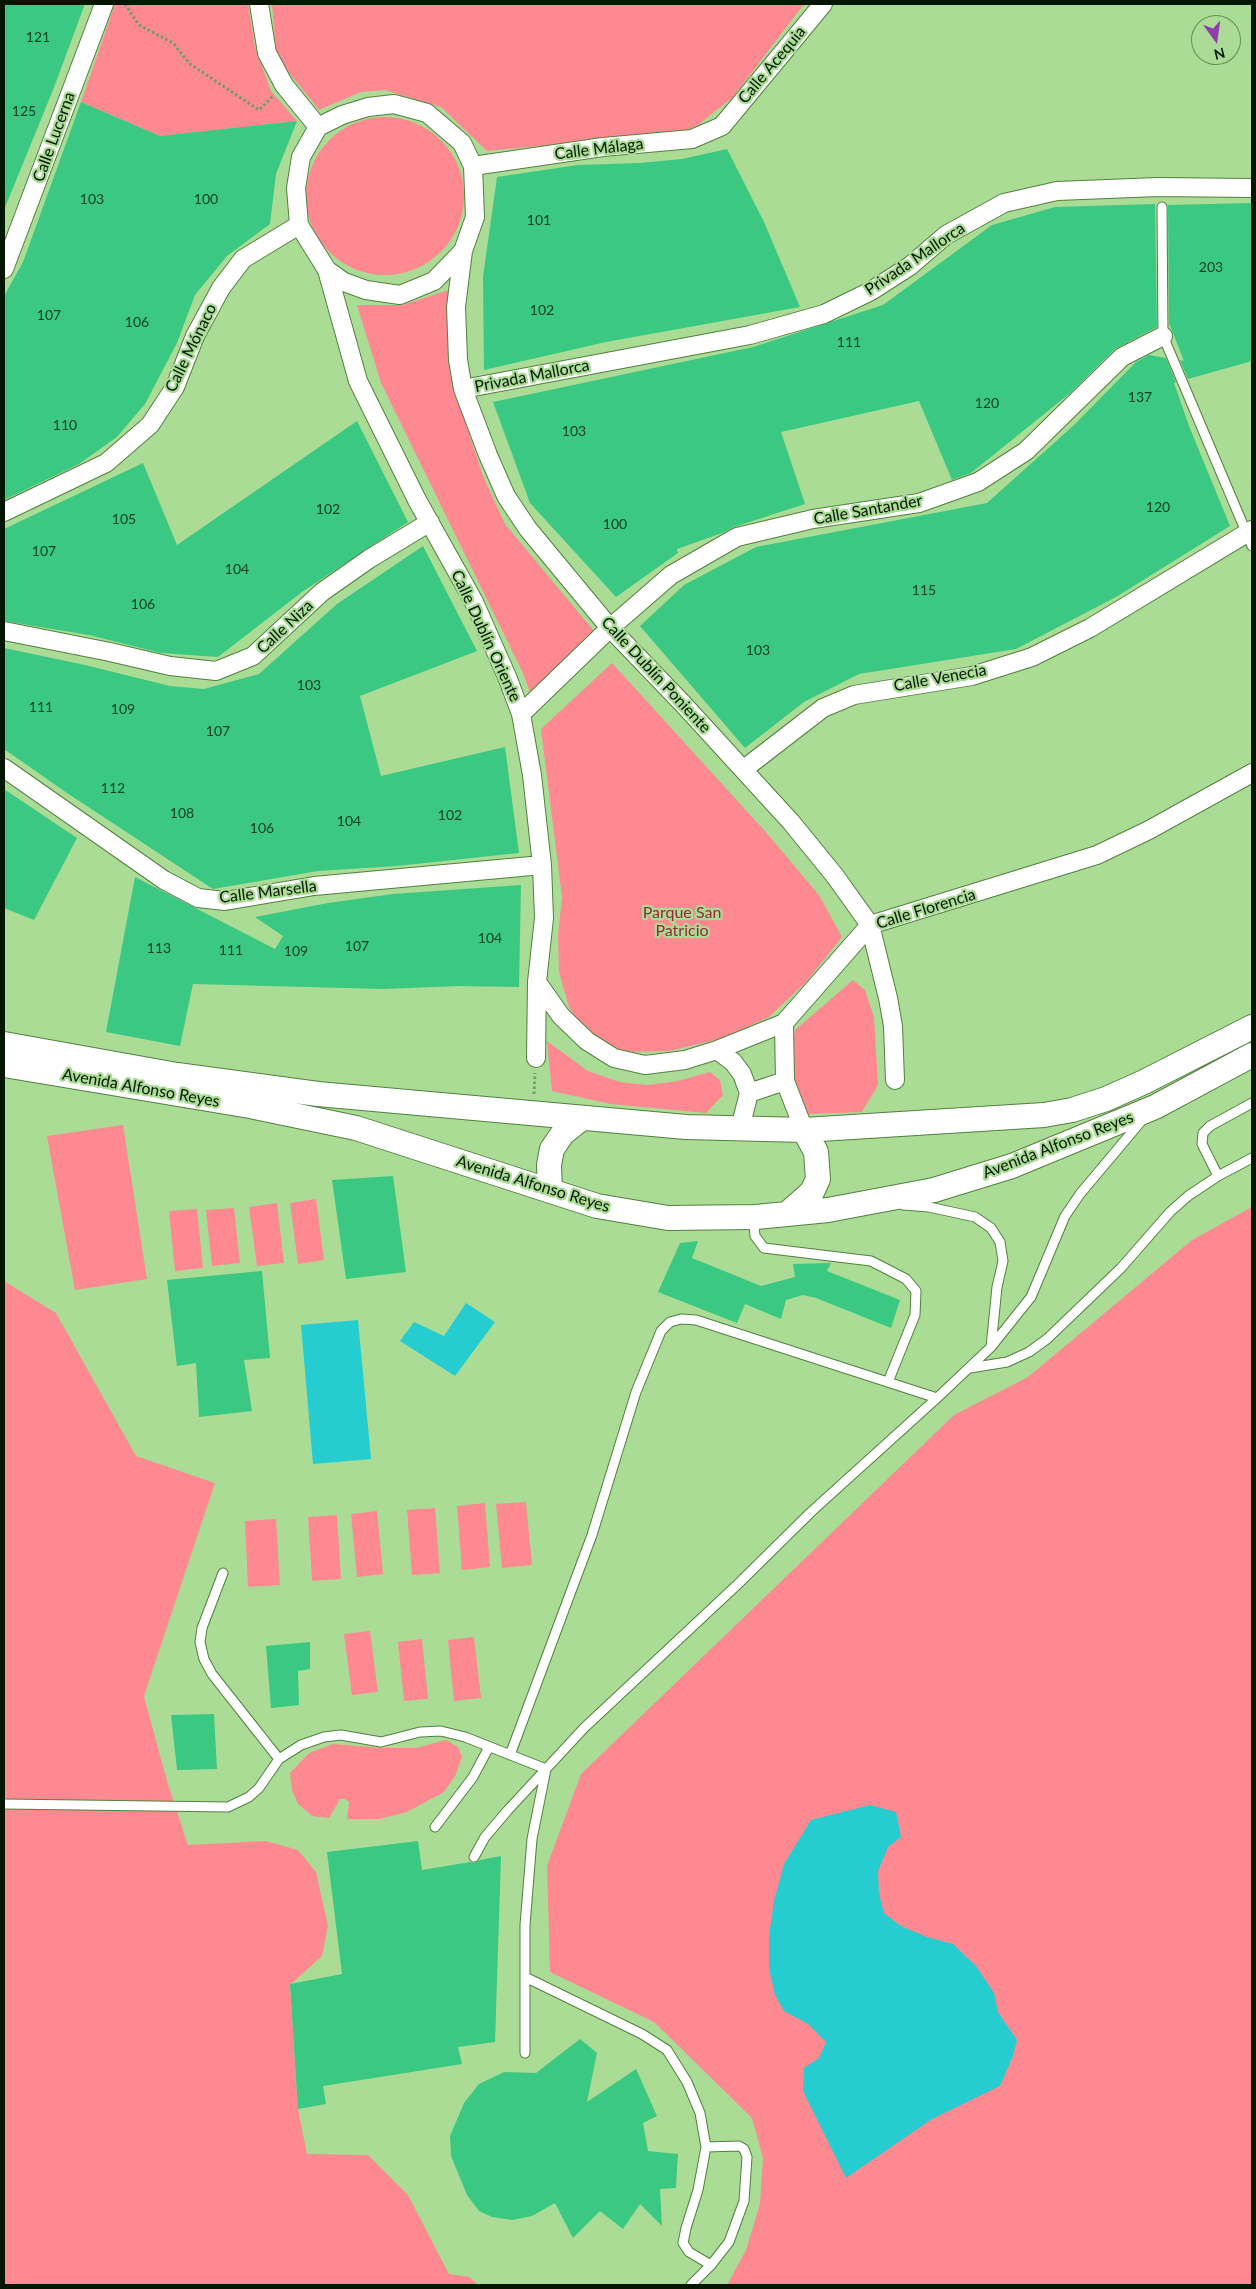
<!DOCTYPE html>
<meta charset="utf-8">
<style>
body{margin:0}
#map{position:relative;width:1256px;height:2289px;overflow:hidden;background:#aadc96;font-family:Lato,sans-serif}
canvas{display:block}
.frame{position:absolute;inset:0;border:5px solid #051600;pointer-events:none}
.north{position:absolute;left:1191px;top:15px;width:50px;height:50px;box-sizing:border-box;background:#aadc96;border:1px solid #688d5a;border-radius:50%;rotate:166deg;font-size:14px;font-weight:700;line-height:20px;text-align:center;color:#051600}
.north::after{content:'';display:block;margin:auto;width:18px;height:22px;background:#913ead;clip-path:polygon(50% 0,100% 100%,50% 72%,0 100%)}
</style>
<div id="map">
<canvas width="1256" height="2289"></canvas>
<div class="frame"></div>
<div class="north">N</div>
</div>
<script>
const context = document.querySelector('canvas').getContext('2d');
context.lineJoin = 'round';
function fillPath(path, color) { context.fillStyle = color; context.fill(path, 'evenodd'); }
const poly = rows => new Path2D(rows.map(r => 'M' + r).join(''));
function trace(path, color, width, dash) { context.strokeStyle = color; context.lineWidth = width; context.lineCap = dash ? 'butt' : 'round'; context.setLineDash(dash || []); context.stroke(path); }
function label(font, color, halo, rows, align = 'center') {
  context.font = font + ' Lato,sans-serif'; context.lineWidth = 4.5; context.setLineDash([]); context.textBaseline = 'middle'; context.strokeStyle = halo; context.fillStyle = color; for (const [text, x, y, turn = 0] of rows) {
    context.save(); context.translate(x, y); context.rotate((+turn || 0) * Math.PI / 180); context.textAlign = isNaN(turn) ? turn : align; if (halo) context.strokeText(text, 0, 0); context.fillText(text, 0, 0); context.restore();
  }
}
fillPath(poly([
 [115,4,248,4,255,47,271,91,297,121,160,136,81,102],
 [272,4,804,4,733,97,698,125,683,132,487,151,441,107,385,90,361,92,319,110,286,69,276,52],
 '306 196a79 79 0 1 1 158 0a79 79 0 1 1-158 0Z',
 [449,290,455,391,483,476,505,524,594,631,530,692,522,671,381,383,357,305,403,305],
 [612,663,765,831,819,895,842,937,806,982,769,1017,720,1039,669,1051,623,1052,588,1035,569,1007,559,972,558,935,562,897,541,729],
 [853,980,865,990,874,1017,878,1085,862,1112,808,1114,789,1065,795,1030],
 [547,1041,588,1071,620,1082,647,1085,678,1081,710,1072,720,1080,723,1095,706,1113,611,1104,552,1091],
 [123,1125,147,1279,75,1290,47,1136],
 [316,1199,324,1260,298,1264,290,1203],
 [277,1203,284,1263,257,1266,249,1207],
 [1252,1207,1252,2285,727,2285,746,2250,760,2204,763,2158,752,2118,654,2022,550,1972,547,1866,581,1774,954,1415,1028,1377,1192,1240],
 [234,1208,240,1263,212,1266,206,1210],
 [197,1209,203,1268,175,1271,169,1211],
 [4,1281,56,1313,136,1456,215,1483,144,1696,167,1781,188,1845,266,1841,298,1850,316,1872,328,1926,322,1956,290,1985,298,2109,307,2154,368,2155,408,2195,449,2274,469,2277,479,2285,4,2285],
 [526,1502,532,1565,502,1568,496,1504],
 [485,1503,490,1567,462,1570,457,1506],
 [435,1508,440,1573,412,1575,407,1510],
 [377,1511,383,1574,357,1577,351,1514],
 [337,1515,341,1579,312,1581,308,1517],
 [276,1519,280,1585,248,1587,245,1521],
 [370,1631,378,1692,352,1695,344,1634],
 [474,1637,481,1698,454,1701,448,1640],
 [422,1639,428,1699,404,1701,398,1642],
 [446,1740,458,1747,462,1757,455,1776,444,1792,407,1812,379,1819,347,1819,349,1802,345,1799,340,1799,329,1818,312,1816,298,1804,292,1790,290,1773,309,1753,333,1744,382,1748,416,1748]
]), '#fe8990');
fillPath(poly([
 [466,1303,495,1322,455,1376,400,1341,414,1322,444,1336],
 [358,1320,371,1459,313,1464,301,1325],
 [870,1805,896,1812,901,1837,888,1847,878,1871,879,1893,884,1913,901,1926,927,1937,953,1944,976,1966,994,1993,998,2012,1017,2040,1013,2056,1000,2086,932,2119,846,2178,803,2091,804,2068,819,2058,826,2042,808,2024,784,2011,775,1995,769,1969,769,1936,774,1901,784,1864,811,1820]
]), '#26cdd0');
fillPath(poly([
 [4,4,85,4,53,90,4,210],
 [81,102,160,136,297,121,276,174,270,224,227,256,195,295,177,343,145,404,117,437,79,464,4,500,4,296,23,262],
 [727,149,764,222,800,307,606,342,484,370,483,277,497,177,578,165,639,163,682,159],
 [1252,203,1252,361,1188,379,1180,360,1184,361,1169,323,1168,205],
 [1155,204,1157,327,1115,349,1069,394,971,473,952,480,919,401,781,432,805,504,734,527,722,533,677,549,678,553,616,597,530,503,493,402,753,347,883,305,992,225,1055,207],
 [1149,355,1166,358,1176,382,1174,383,1189,426,1230,526,1116,597,1016,649,859,674,804,702,745,748,640,626,684,585,756,547,987,503,1073,426,1136,362],
 [357,421,408,522,302,592,218,657,161,653,89,635,4,621,4,529,143,463,177,545],
 [423,546,477,651,360,696,381,776,505,747,519,853,397,866,318,871,213,889,67,793,4,749,4,648,85,665,170,686,204,689,259,674,337,604],
 [4,789,77,838,34,920,4,908],
 [135,877,275,949,283,936,255,917,328,903,393,894,521,885,519,987,459,986,383,989,193,984,180,1046,106,1032],
 [393,1176,406,1272,346,1279,332,1180],
 [698,1241,692,1258,761,1286,795,1277,793,1264,831,1263,827,1271,900,1300,891,1328,816,1298,803,1295,786,1300,781,1319,745,1304,737,1323,658,1292,680,1243],
 [262,1271,270,1358,244,1360,252,1411,199,1417,196,1363,177,1366,167,1280],
 [310,1642,310,1669,298,1671,299,1705,271,1708,266,1646],
 [214,1714,217,1769,177,1770,171,1715],
 [418,1841,422,1870,470,1862,475,1863,480,1860,501,1856,495,2042,458,2047,462,2064,323,2086,326,2104,298,2109,290,1984,342,1974,327,1852],
 [580,2039,597,2053,587,2102,636,2069,657,2116,643,2123,648,2151,678,2154,676,2188,660,2189,662,2226,640,2204,623,2229,600,2211,573,2238,555,2203,532,2216,512,2220,492,2217,479,2211,467,2195,451,2156,450,2136,464,2103,479,2084,504,2072,536,2073]
]), '#3bc882');
const service = poly([
 [1162,207,1163,336,1252,546],
 [1218,1176,1202,1144,1203,1133,1210,1126,1252,1103],
 [903,1205,929,1207,975,1217,991,1228,1000,1242,1003,1261,997,1287,991,1347],
 [756,1217,754,1225,755,1236,764,1248,871,1261,906,1279,916,1291,915,1315,888,1382],
 [970,1368,1007,1362,1029,1352,1047,1339,1121,1268,1170,1212,1188,1196,1218,1176,1252,1158],
 [223,1573,202,1628,200,1642,204,1659,212,1674,279,1759],
 [510,1755,592,1535,636,1392,661,1331,670,1322,681,1319,696,1320,937,1398],
 [4,1804,228,1807,249,1797,259,1788,279,1759,301,1745,324,1737,341,1735,381,1742,420,1732,441,1731,465,1737,546,1769],
 [435,1827,473,1777,489,1747],
 [474,1857,485,1837,508,1810,584,1728,738,1584,811,1512,937,1398,991,1347,1031,1297,1065,1216,1080,1194,1143,1119],
 [525,1977,642,2034,667,2050,687,2082,700,2113,706,2147,739,2146,744,2149,747,2157,744,2201,729,2242,711,2265,691,2285],
 [525,2053,525,1925,532,1839,546,1769],
 [706,2147,698,2190,686,2228,683,2243,689,2252,711,2265]
]);
const minor = poly([
 [259,4,267,53,284,85,318,127],
 [394,104,427,113,462,143,473,166,475,217,463,251,434,281,400,295,366,290,344,282,327,270,299,225,296,188,301,157,318,127,342,115,368,107,394,104],
 [473,166,603,147,692,139,722,126,823,4],
 [463,251,456,307,458,360,463,389,488,455,506,496,528,529,610,628,684,705,791,822,835,876,870,925,888,998,893,1026,895,1080],
 [4,269,104,4],
 [327,270,358,381,417,500,474,602,508,679,521,714,532,775,542,865,544,918,537,982,536,1058],
 [463,389,750,335,824,314,871,291,910,266,946,235,1004,203,1057,191,1158,187,1252,188],
 [4,512,106,463,150,425,175,387,195,336,221,288,243,259,299,225],
 [4,631,110,652,170,666,216,671,253,656,322,592,369,559,430,522],
 [521,714,610,628,671,575,737,537,813,519,919,503,978,482,1026,451,1122,357,1163,336],
 [4,768,164,880,198,898,225,901,314,886,542,865],
 [744,769,823,708,854,695,972,676,1032,657,1090,628,1252,530],
 [537,982,561,1016,587,1041,614,1058,645,1065,685,1060,717,1050,784,1023,870,925,1097,855,1149,830,1252,773],
 [784,1023,785,1081,804,1130],
 [717,1050,733,1062,742,1074,749,1093,740,1128],
 [749,1093,785,1081]
]);
const secondary = poly([
 [4,1044,177,1075,318,1094,686,1127,804,1130,1044,1115,1072,1110,1106,1099,1144,1082,1252,1027],
 [4,1065,250,1106,356,1128,597,1206,668,1218,756,1217,787,1214,828,1210,934,1190,1012,1166,1155,1107,1252,1055],
 [550,1190,549,1165,552,1149,563,1133,582,1118],
 [787,1214,812,1192,818,1179,816,1152,804,1130]
]);
trace(service, '#52803e', 11);
trace(minor, '#52803e', 20);
trace(secondary, '#52803e', 26);
trace(poly([
 [125,4,139,25,173,43,190,64,259,110,273,96],
 [534,1094,535,1073]
]), '#759c66', 3, [2.5, 2.5]);
trace(service, '#fff', 9);
trace(minor, '#fff', 18);
trace(secondary, '#fff', 24);
label('14px', '#124220', null, [
 ["121",38,37],
 ["125",24,111],
 ["103",92,199],
 ["100",206,199],
 ["101",539,220],
 ["203",1211,267],
 ["102",542,310],
 ["107",49,315],
 ["106",137,322],
 ["111",849,342],
 ["137",1140,397],
 ["120",987,403],
 ["110",65,425],
 ["103",574,431],
 ["120",1158,507],
 ["102",328,509],
 ["105",124,519],
 ["100",615,524],
 ["107",44,551],
 ["104",237,569],
 ["115",924,590],
 ["106",143,604],
 ["103",758,650],
 ["103",309,685],
 ["111",41,707],
 ["109",123,709],
 ["107",218,731],
 ["112",113,788],
 ["108",182,813],
 ["102",450,815],
 ["104",349,821],
 ["106",262,828],
 ["104",490,938],
 ["107",357,946],
 ["113",159,948],
 ["111",231,950],
 ["109",296,951]
]);
label('16px', '#051600', '#aadc96', [
 ["Calle Acequia",772,65,-50],
 ["Calle Lucerna",54,137,-70],
 ["Calle Málaga",599,149,-7],
 ["Privada Mallorca",915,259,-34],
 ["Calle Mónaco",191,348,-64],
 ["Privada Mallorca",532,376,-11],
 ["Calle Santander",868,510,-10],
 ["Calle Niza",285,627,-43],
 ["Calle Dublín Oriente",486,636,65],
 ["Calle Dublín Poniente",656,675,47],
 ["Calle Venecia",940,678,-10],
 ["Calle Marsella",268,892,-7],
 ["Calle Florencia",926,909,-17],
 ["Avenida Alfonso Reyes",141,1088,10],
 ["Avenida Alfonso Reyes",1058,1145,-21],
 ["Avenida Alfonso Reyes",533,1184,17]
]);
label('16px', '#992738', '#aadc96', [
 ["Parque San",682,913],
 ["Patricio",682,931]
]);
</script>
